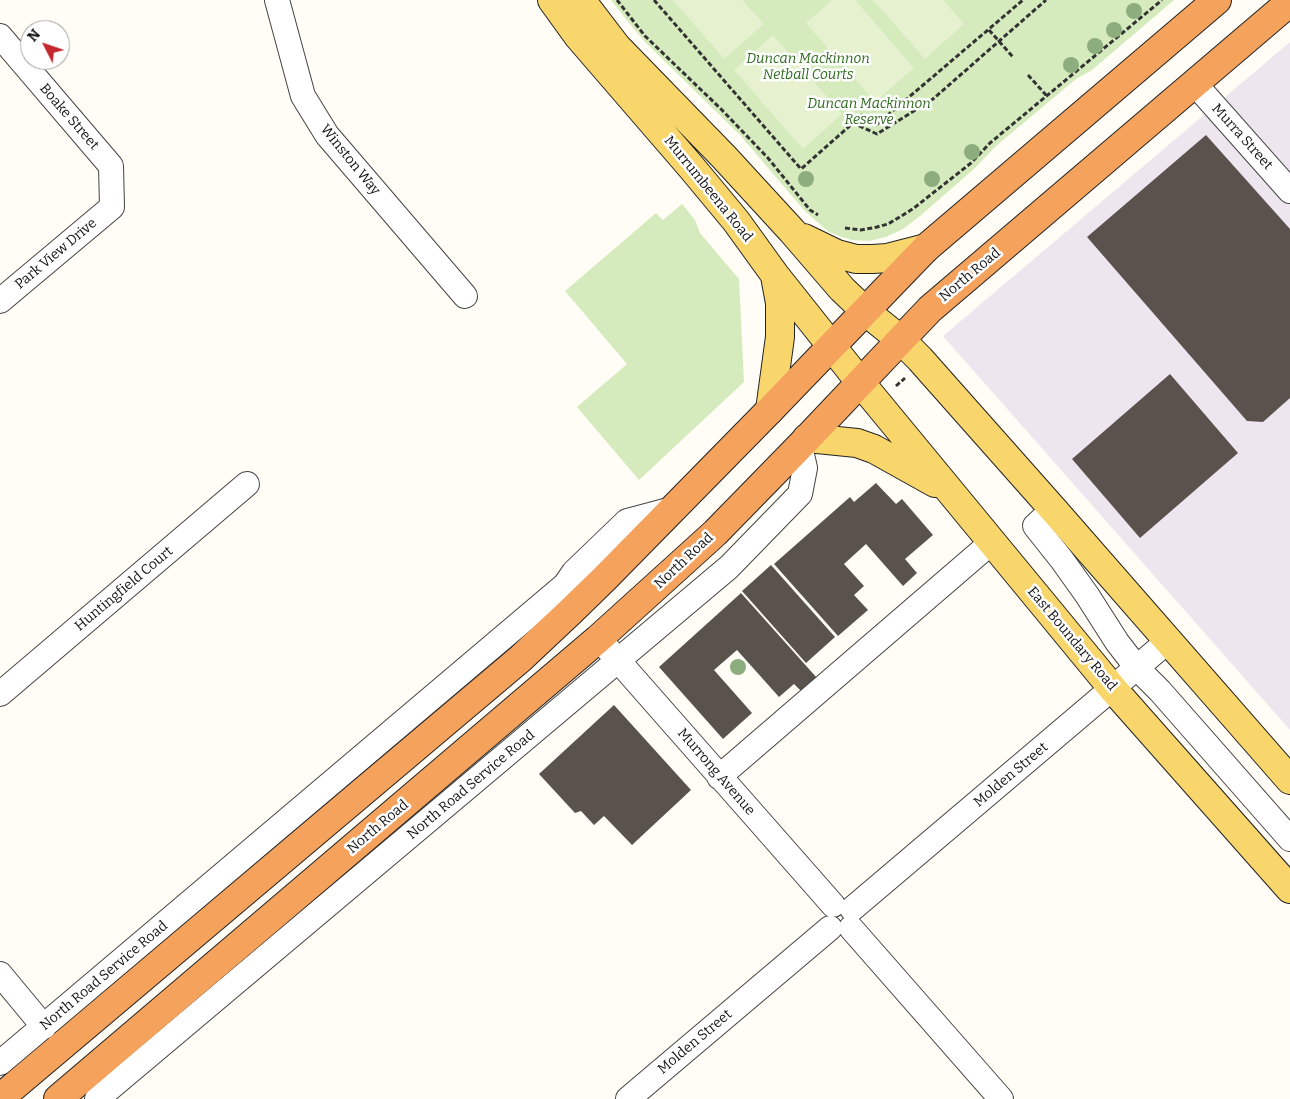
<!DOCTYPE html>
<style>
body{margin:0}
#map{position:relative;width:1290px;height:1099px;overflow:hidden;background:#fffdf5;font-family:Bitter,serif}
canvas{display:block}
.north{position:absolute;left:20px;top:20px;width:50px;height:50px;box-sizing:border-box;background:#fff;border:1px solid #a0a0a0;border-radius:50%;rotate:311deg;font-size:14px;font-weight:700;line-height:20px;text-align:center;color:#111}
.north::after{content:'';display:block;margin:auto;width:18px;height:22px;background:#c4262e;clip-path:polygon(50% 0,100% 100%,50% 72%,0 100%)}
</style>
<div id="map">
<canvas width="1290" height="1099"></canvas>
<div class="north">N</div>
</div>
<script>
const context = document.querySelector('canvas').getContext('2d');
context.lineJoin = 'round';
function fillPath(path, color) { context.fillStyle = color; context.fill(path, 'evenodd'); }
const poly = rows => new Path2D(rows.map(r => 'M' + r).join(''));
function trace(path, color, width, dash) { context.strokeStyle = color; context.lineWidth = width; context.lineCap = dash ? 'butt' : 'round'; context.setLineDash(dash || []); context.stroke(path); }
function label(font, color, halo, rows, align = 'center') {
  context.font = font + ' Bitter,serif'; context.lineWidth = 5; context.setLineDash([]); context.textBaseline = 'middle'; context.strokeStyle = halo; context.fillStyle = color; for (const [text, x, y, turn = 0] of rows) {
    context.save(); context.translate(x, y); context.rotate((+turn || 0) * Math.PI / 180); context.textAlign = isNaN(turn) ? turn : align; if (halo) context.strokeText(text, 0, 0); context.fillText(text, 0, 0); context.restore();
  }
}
fillPath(poly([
 [1290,42,1290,730,943,336]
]), '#eee6ef');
fillPath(poly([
 [611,0,1174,0,1092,70,1076,79,996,146,975,168,920,216,903,229,886,237,869,241,852,240,839,236,829,232,816,221,803,209,740,135,647,44,629,23],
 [682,204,695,220,700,233,739,279,744,382,639,480,577,407,627,364,565,291,656,213,663,220]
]), '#d5ebbd');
fillPath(poly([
 [673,0,742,0,764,24,724,59],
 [832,0,855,0,914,68,875,102,806,23],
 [873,0,943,0,964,24,925,59],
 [773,35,842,114,803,149,734,70]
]), '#e6f2cf');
fillPath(poly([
 [1206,135,1290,229,1290,398,1263,422,1247,421,1087,237],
 [1170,374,1238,453,1140,538,1072,459],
 [876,483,896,504,902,499,933,535,905,559,917,573,903,586,866,544,844,564,864,586,854,595,868,610,838,636,774,564,850,497,854,502],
 [771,565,835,637,806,663,742,591],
 [741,593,817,678,802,692,794,684,779,697,737,650,714,670,752,713,723,739,659,667],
 [614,705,691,790,632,845,604,816,594,825,581,811,575,813,539,774]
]), '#5a524d');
const minor = poly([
 [277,0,303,96,327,135,465,296],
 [0,36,111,166,112,207,0,301],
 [1195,84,1290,191],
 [1053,509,1035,526,1062,560,1087,595,1117,642,1137,668,1160,691,1290,839],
 [565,585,574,572,627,521,672,509],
 [608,649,833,905],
 [0,694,247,484],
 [719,777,992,542],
 [852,909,1168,641],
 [851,928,1001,1099],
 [0,974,44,1027],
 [0,1063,565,585,605,578],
 [97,1099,729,567,800,494,805,468,800,446],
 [628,1099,830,928]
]);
const major = poly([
 [552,0,578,36,692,168,736,221,775,275,860,382,1034,593,1113,689,1290,889],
 [581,0,617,47,724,157,792,231,842,289,865,311,901,340,920,359,1053,509,1290,780],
 [804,238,837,254,856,259,873,259,887,258,926,248],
 [770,410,780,337,780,303,775,276],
 [807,438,857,443,874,449,935,483]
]);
const highway = poly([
 [0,1098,520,659,570,612,605,578,770,410,926,248,1217,0],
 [58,1099,598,639,715,533,800,446,930,309,1290,2]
]);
trace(minor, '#444', 26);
trace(major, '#222', 30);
trace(highway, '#222', 30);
trace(poly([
 [617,0,645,36,721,109,768,158,810,210,818,215],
 [654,0,801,169,853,123,877,134,933,99,1046,0],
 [989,30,1013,57],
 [1028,75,1046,95],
 [853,123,862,115,875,126,1023,0],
 [845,228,861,230,877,227,888,224,903,215,914,208,971,163,990,143,1162,0],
 [896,386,905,378]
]), '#333', 3, [5, 2.5]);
trace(minor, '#fff', 24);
trace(major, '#f9d66b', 28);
trace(highway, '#f5a25d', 28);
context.fillStyle = '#8dad7f';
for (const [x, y] of [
 [1134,11],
 [1114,30],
 [1095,46],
 [1071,65],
 [972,152],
 [806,179],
 [932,179],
 [738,667]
]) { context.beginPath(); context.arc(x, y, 8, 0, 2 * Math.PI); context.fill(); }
label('italic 14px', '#2f6b1f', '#fff', [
 ["Duncan Mackinnon",808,59],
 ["Netball Courts",808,75],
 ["Duncan Mackinnon",869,104],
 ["Reserve",869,120]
]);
label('14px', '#111', '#fff', [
 ["Boake Street",69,117,49],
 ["Murra Street",1242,137,48],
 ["Winston Way",350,160,51],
 ["Murrumbeena Road",708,189,51],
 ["Park View Drive",56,254,-40],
 ["North Road",970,275,-40],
 ["North Road",684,561,-43],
 ["Huntingfield Court",124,589,-40],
 ["East Boundary Road",1072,639,50],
 ["Murrong Avenue",716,772,49],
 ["Molden Street",1011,775,-40],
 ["North Road Service Road",471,785,-40],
 ["North Road",378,827,-40],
 ["North Road Service Road",104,976,-40],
 ["Molden Street",695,1042,-40]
]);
</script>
